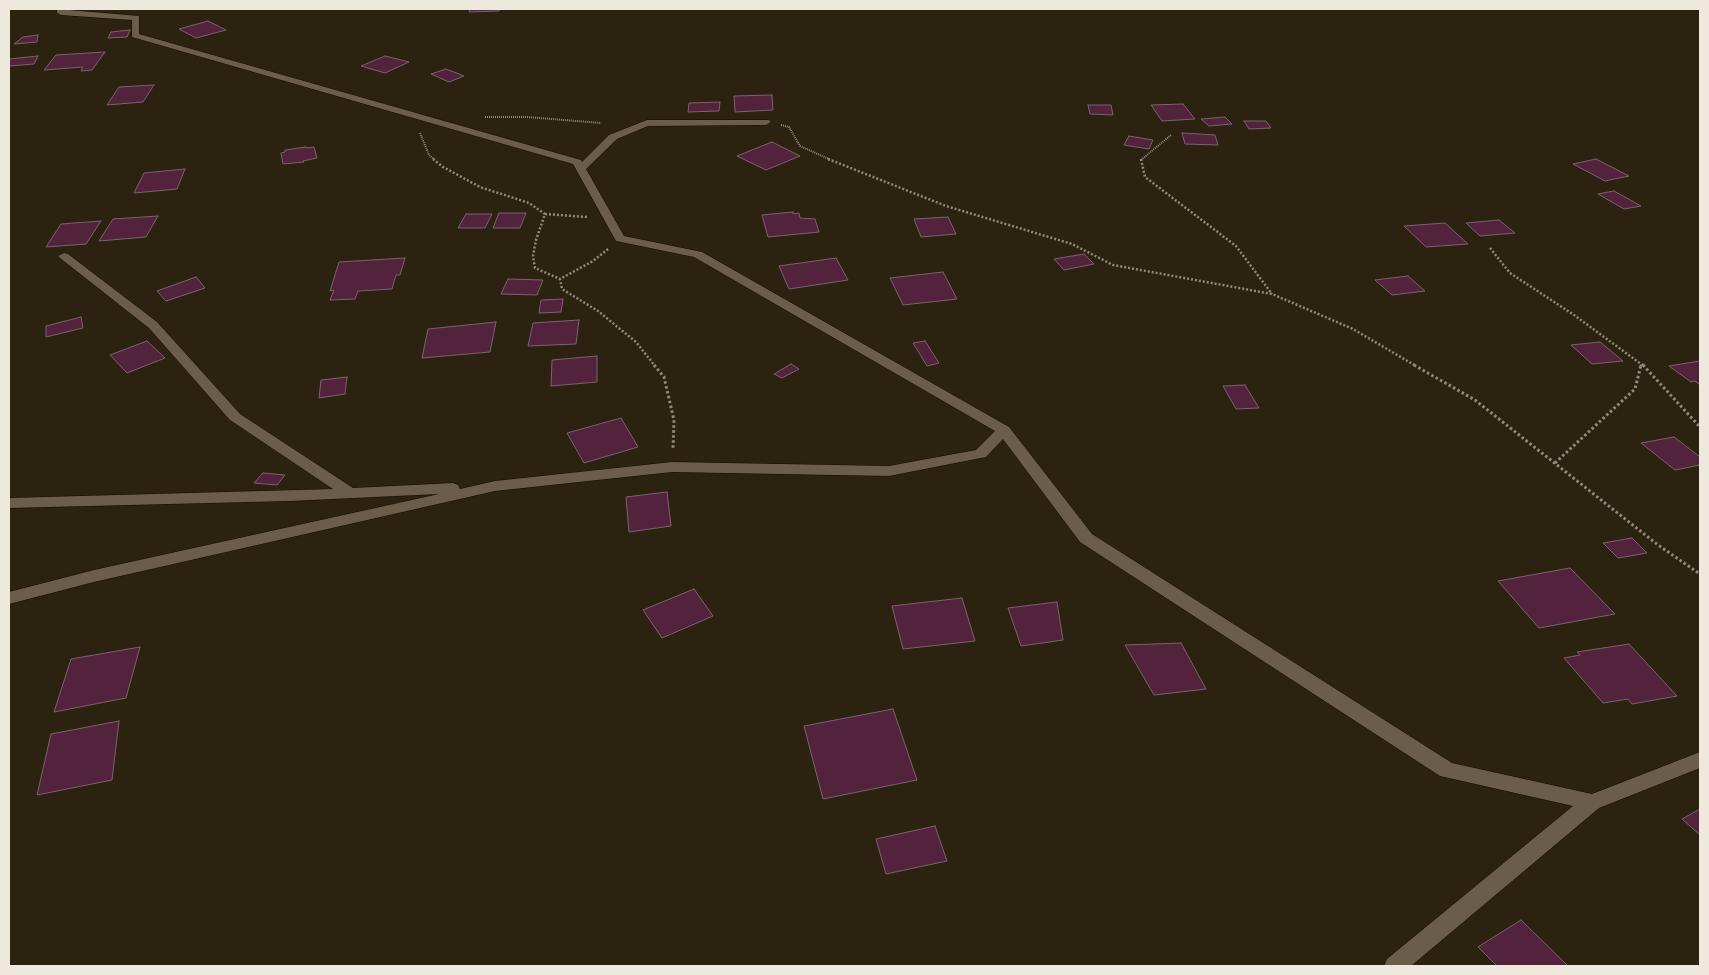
<!DOCTYPE html>
<style>
body{margin:0}
#map{position:relative;width:1709px;height:975px;overflow:hidden;background:#2c2210;font-family:"Varela Round",sans-serif}
canvas{display:block}
.frame{position:absolute;inset:0;border:10px solid #efe8dd;pointer-events:none}
</style>
<div id="map">
<canvas width="1709" height="975"></canvas>
<div class="frame"></div>
</div>
<script>
const context = document.querySelector('canvas').getContext('2d');
context.lineJoin = 'round';
function fillPath(path, color) { context.fillStyle = color; context.fill(path, 'evenodd'); }
const poly = rows => new Path2D(rows.map(r => 'M' + r).join(''));
function trace(path, color, width, dash) { context.strokeStyle = color; context.lineWidth = width; context.lineCap = dash ? 'butt' : 'round'; context.setLineDash(dash || []); context.stroke(path); }
const building = poly([
 [470,9,500,9,499,11,469,12,470,9],
 [208,21,226,30,196,38,179,29,208,21],
 [130,30,127,37,108,38,111,32,130,30],
 [38,35,37,42,14,44,23,37,38,35],
 [105,52,92,70,81,71,83,67,44,70,56,55,105,52],
 [38,56,34,64,9,66,9,59,38,56],
 [385,56,409,62,385,73,361,66,385,56],
 [446,69,464,76,449,82,431,74,446,69],
 [154,85,143,102,107,105,119,87,154,85],
 [772,95,773,110,735,112,734,96,772,95],
 [720,102,719,111,688,112,689,103,720,102],
 [1183,104,1195,119,1162,121,1151,105,1183,104],
 [1088,105,1111,105,1113,115,1090,114,1088,105],
 [1225,117,1232,124,1209,126,1201,119,1225,117],
 [1244,121,1266,121,1271,128,1249,129,1244,121],
 [1182,133,1215,135,1218,145,1185,144,1182,133],
 [1129,136,1153,140,1149,149,1124,145,1129,136],
 [772,142,800,156,766,170,737,156,772,142],
 [306,147,307,148,314,147,317,158,303,161,304,162,283,164,281,153,285,152,285,150,306,147],
 [1596,159,1629,176,1605,181,1573,164,1596,159],
 [185,169,177,189,134,193,144,173,185,169],
 [1614,191,1641,206,1624,209,1598,194,1614,191],
 [793,212,793,214,799,213,800,218,815,219,819,232,768,237,762,215,793,212],
 [499,213,526,213,520,228,493,228,499,213],
 [466,214,492,214,485,228,458,228,466,214],
 [158,216,146,237,99,241,113,219,158,216],
 [948,217,956,234,921,237,914,219,948,217],
 [1499,220,1515,233,1480,236,1466,223,1499,220],
 [101,221,86,244,46,247,61,224,101,221],
 [1445,223,1468,244,1426,247,1404,226,1445,223],
 [1084,254,1094,264,1064,270,1054,259,1084,254],
 [405,258,400,275,396,275,392,289,358,291,355,299,330,300,334,290,330,291,339,262,405,258],
 [836,258,848,280,789,289,779,266,836,258],
 [943,272,957,299,903,305,890,278,943,272],
 [1408,276,1425,291,1392,295,1375,280,1408,276],
 [196,277,205,288,166,301,157,291,196,277],
 [508,279,543,280,537,295,501,294,508,279],
 [563,299,561,312,539,313,541,300,563,299],
 [81,317,83,328,46,337,46,326,81,317],
 [579,320,576,344,528,346,533,323,579,320],
 [496,322,490,352,422,358,428,329,496,322],
 [147,341,165,358,127,373,110,355,147,341],
 [925,341,939,363,927,366,913,343,925,341],
 [1600,342,1623,361,1592,364,1571,345,1600,342],
 [597,356,597,382,551,386,552,360,597,356],
 [1700,361,1700,385,1695,381,1691,382,1669,366,1700,361],
 [791,364,799,369,782,378,774,374,791,364],
 [347,377,345,394,319,398,321,380,347,377],
 [1245,385,1259,408,1236,409,1223,386,1245,385],
 [621,418,638,447,584,463,567,433,621,418],
 [1674,437,1700,457,1700,465,1675,470,1641,443,1674,437],
 [263,473,285,475,277,485,254,483,263,473],
 [667,492,671,526,629,532,626,497,667,492],
 [1632,538,1647,553,1618,558,1603,543,1632,538],
 [1570,568,1615,614,1539,628,1498,581,1570,568],
 [694,589,713,616,662,638,643,610,694,589],
 [962,598,975,641,903,649,892,606,962,598],
 [1057,602,1063,640,1021,646,1008,608,1057,602],
 [1181,643,1206,689,1154,695,1125,645,1181,643],
 [1629,644,1677,696,1632,704,1628,699,1603,703,1564,658,1580,655,1577,652,1629,644],
 [140,647,126,698,54,712,71,659,140,647],
 [893,709,917,780,823,799,804,726,893,709],
 [119,721,112,780,37,795,51,734,119,721],
 [1700,809,1700,835,1682,819,1700,809],
 [935,826,947,861,886,874,876,839,935,826],
 [1521,920,1568,966,1497,966,1478,947,1521,920]
]);
fillPath(building, '#53233e');
trace(building, '#7a636e', 1);
const street = poly([
 [57,9,139,16,139,34,581,160,582,162,609,135,647,120,769,120,771,122,766,125,648,126,617,139,586,169,624,236,702,252,1009,427,1092,534,1452,763,1592,794,1700,752,1700,768,1599,808,1411,966,1384,966,1387,959,1573,806,1440,776,1080,542,1003,439,986,457,889,476,672,472,495,491,94,582,9,604,9,592,94,570,439,494,290,501,9,508,9,498,333,489,230,420,149,328,60,258,58,256,64,253,68,254,157,322,240,414,353,488,453,483,458,485,460,489,495,481,672,462,889,466,976,450,995,431,694,257,616,241,573,164,132,37,132,20,61,15,57,13,57,9]
]);
trace(street, '#140b00', 1);
trace(poly([
 [485,117,527,117,601,123],
 [781,125,789,127,800,146,831,160],
 [420,133,429,155,435,160],
 [1141,160,1171,135]
]), '#928a7c', 2, [1, 1]);
trace(poly([
 [433,159,443,167,480,187,529,203,545,214,536,240,533,256,535,268,560,279],
 [828,159,946,206,1072,244,1113,265,1272,294,1353,329,1416,366],
 [1141,159,1145,177,1236,246,1272,294],
 [545,214,587,217],
 [1490,248,1510,273,1574,315,1641,364,1641,366],
 [608,249,593,261,560,279,562,289,598,311,636,342,655,366],
 [1642,364,1644,366]
]), '#928a7c', 2.5, [2, 2]);
trace(poly([
 [654,365,664,377,674,420,673,449],
 [1414,365,1475,400,1658,545,1700,574],
 [1643,365,1700,427],
 [1555,463,1635,389,1641,365]
]), '#928a7c', 3, [2.5, 2.5]);
fillPath(street, '#6a5e4a');
</script>
